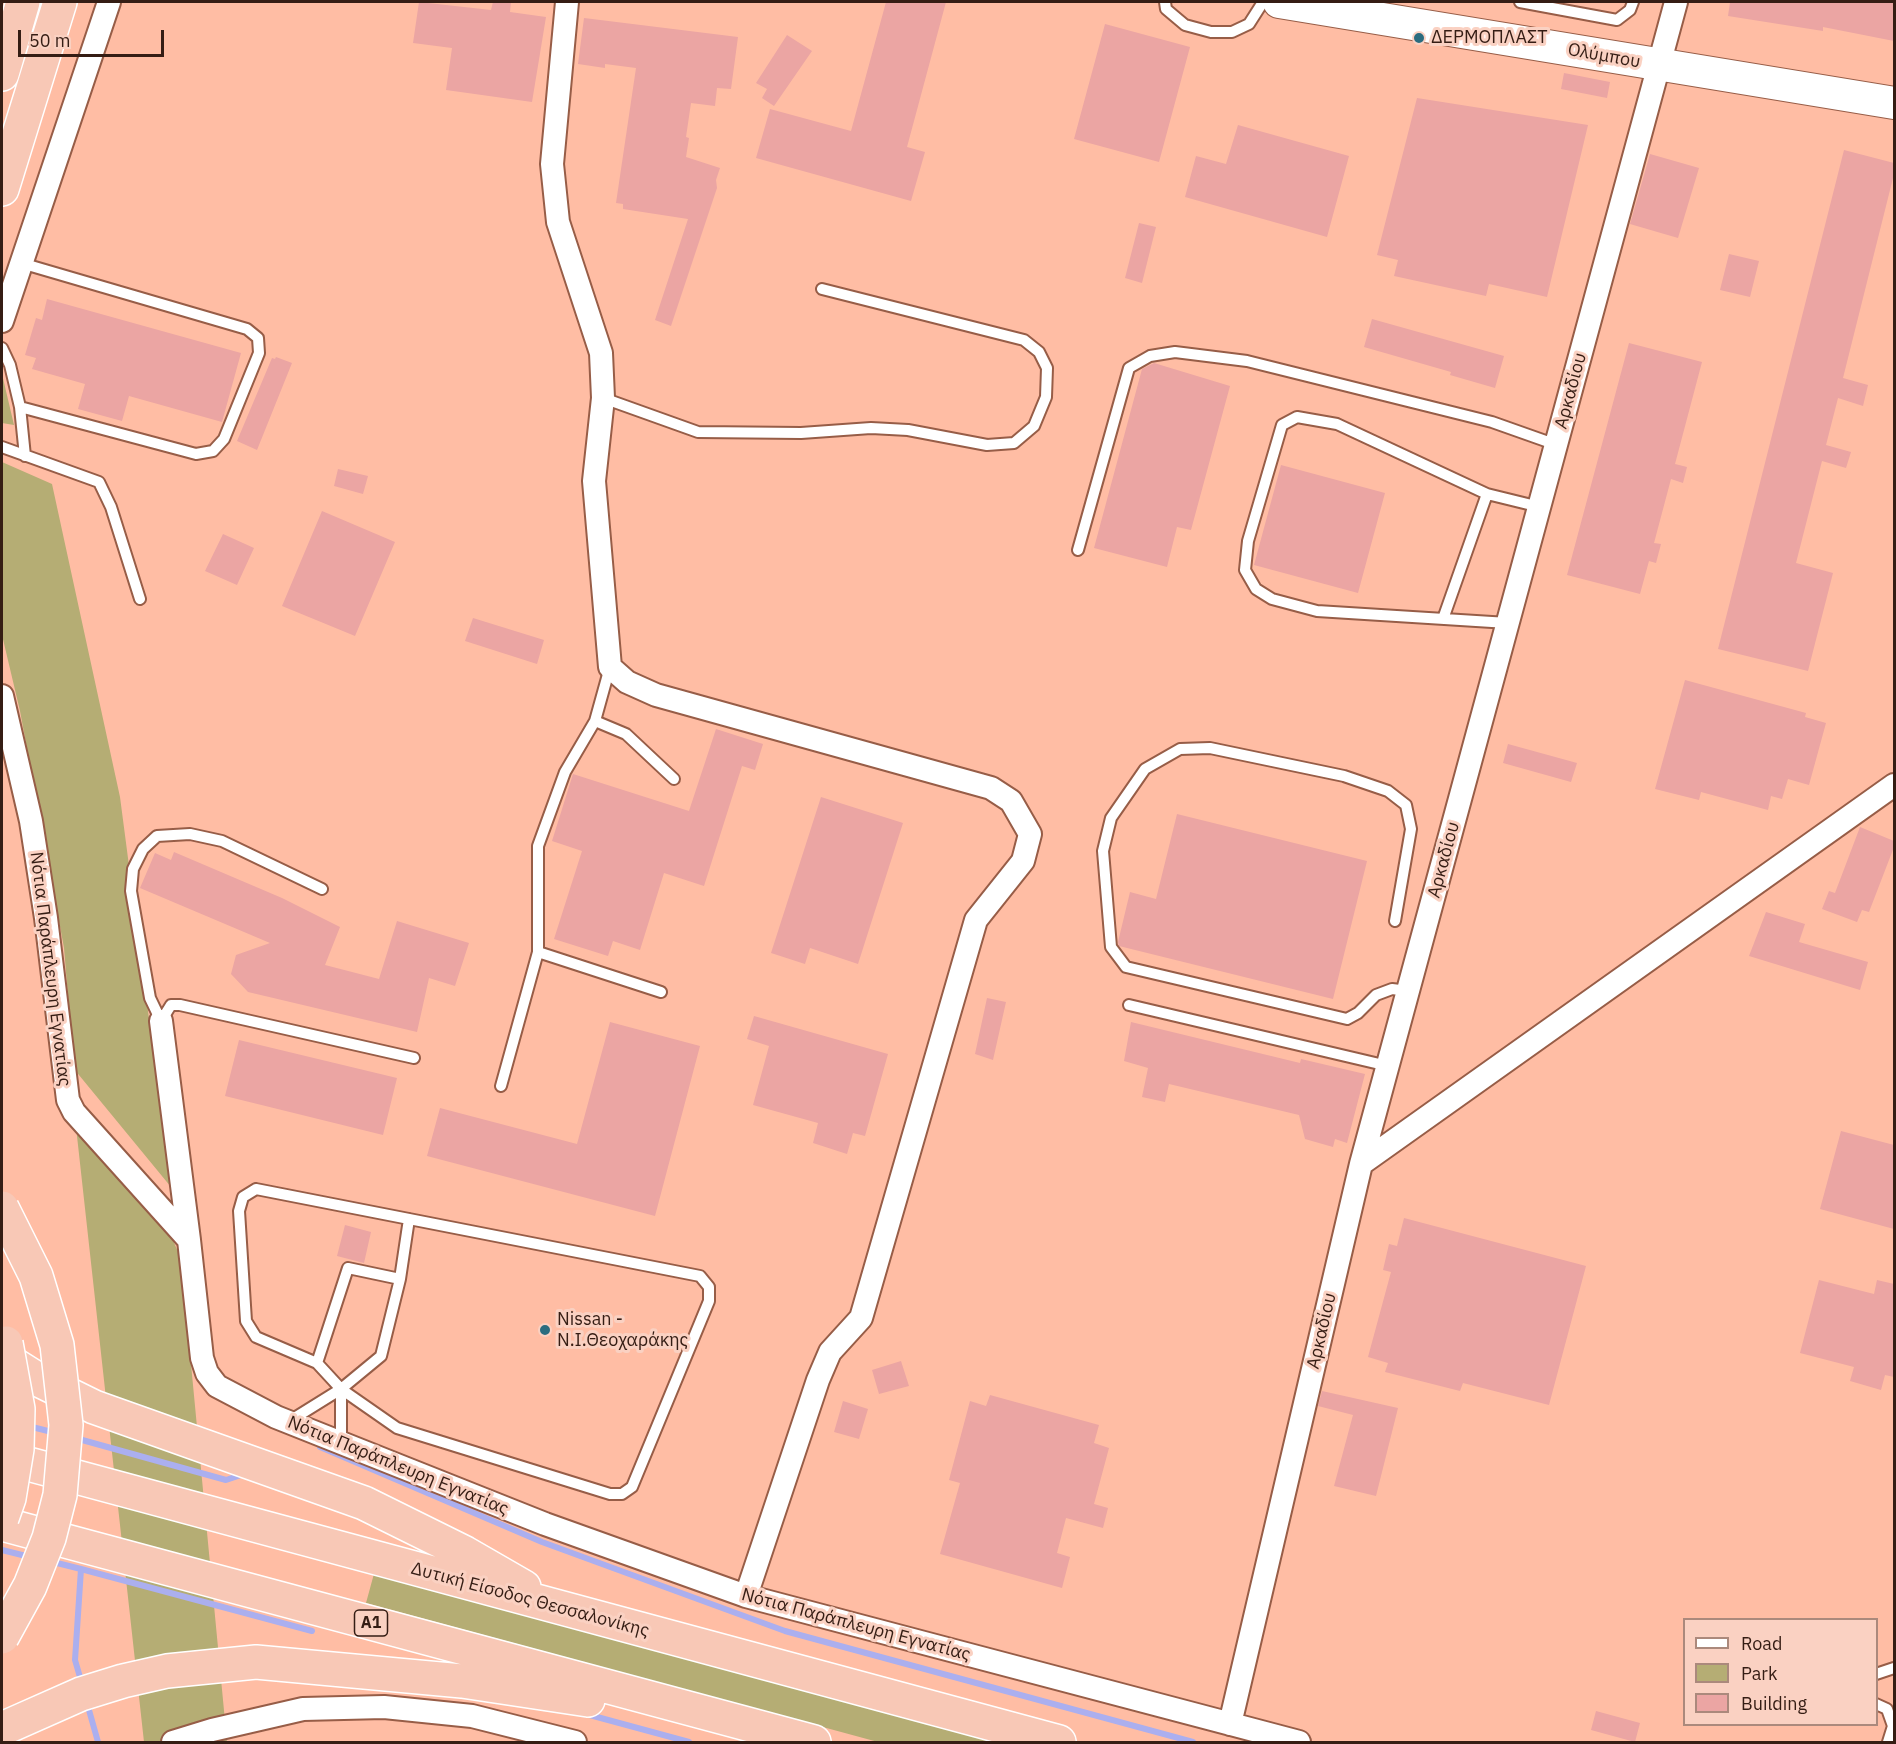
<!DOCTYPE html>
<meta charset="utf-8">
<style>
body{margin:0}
#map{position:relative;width:1896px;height:1744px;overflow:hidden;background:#ffbda4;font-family:"IBM Plex Sans",sans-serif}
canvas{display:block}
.frame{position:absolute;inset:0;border:3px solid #351d14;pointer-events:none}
.legend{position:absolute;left:1683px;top:1618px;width:195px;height:108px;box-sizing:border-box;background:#fad1c2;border:2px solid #ab897c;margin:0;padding:8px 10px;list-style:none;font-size:18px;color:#351d14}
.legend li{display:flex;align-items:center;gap:12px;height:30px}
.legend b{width:30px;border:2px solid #ab897c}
.scale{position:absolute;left:18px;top:30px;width:146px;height:27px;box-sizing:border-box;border:3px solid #351d14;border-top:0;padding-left:8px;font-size:18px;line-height:21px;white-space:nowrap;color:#351d14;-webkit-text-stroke:4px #fad1c2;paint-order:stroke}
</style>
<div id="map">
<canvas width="1896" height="1744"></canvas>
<div class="frame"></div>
<ul class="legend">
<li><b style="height:8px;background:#fff"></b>Road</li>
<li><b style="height:16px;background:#b5ad74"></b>Park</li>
<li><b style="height:16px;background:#eba5a3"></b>Building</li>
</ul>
<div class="scale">50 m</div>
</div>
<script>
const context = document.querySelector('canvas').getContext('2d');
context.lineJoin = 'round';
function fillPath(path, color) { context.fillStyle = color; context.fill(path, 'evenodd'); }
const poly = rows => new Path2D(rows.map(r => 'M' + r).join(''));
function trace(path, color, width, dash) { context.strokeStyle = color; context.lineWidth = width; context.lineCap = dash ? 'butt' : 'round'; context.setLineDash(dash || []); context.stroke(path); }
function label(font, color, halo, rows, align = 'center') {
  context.font = font + ' "IBM Plex Sans",sans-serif'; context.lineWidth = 6; context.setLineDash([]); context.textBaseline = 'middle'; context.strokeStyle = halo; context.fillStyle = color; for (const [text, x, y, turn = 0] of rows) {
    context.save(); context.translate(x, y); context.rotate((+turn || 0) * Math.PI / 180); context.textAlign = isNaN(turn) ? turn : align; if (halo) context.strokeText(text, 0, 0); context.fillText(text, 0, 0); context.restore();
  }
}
fillPath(poly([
 [2,374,14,425,2,423],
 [2,462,52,484,120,797,171,1187,74,1069,64,948,20,711,2,635],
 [76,1127,167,1226,181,1259,227,1742,144,1742],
 [375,1570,1002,1742,878,1742,366,1603]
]), '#b5ad74');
trace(poly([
 [28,1426,56,1433],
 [75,1438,226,1480,244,1474],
 [320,1447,542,1542,785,1631,1193,1742],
 [2,1550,30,1557],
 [49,1561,81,1569,75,1660,82,1684],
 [81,1569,312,1631],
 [87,1703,98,1742],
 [586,1714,689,1742]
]), '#abafef', 6);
fillPath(poly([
 [419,2,491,10,493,2,511,2,510,12,546,17,532,102,446,90,452,48,413,43],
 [886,2,946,2,907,147,925,152,911,201,756,158,770,109,851,131],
 [1730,2,1894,2,1894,41,1823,27,1823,31,1728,16],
 [584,18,738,37,731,89,717,88,715,106,691,103,686,137,689,138,686,157,720,168,716,180,717,188,671,326,655,320,688,219,623,209,623,204,616,203,636,68,605,64,605,68,578,64],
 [1105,24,1190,47,1159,162,1074,139],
 [787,35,812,51,774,106,762,98,767,89,756,83],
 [1564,73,1610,82,1607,98,1561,89],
 [1417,98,1588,125,1547,297,1489,284,1486,296,1394,276,1398,260,1377,255],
 [1238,125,1349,156,1327,237,1185,197,1196,156,1226,164],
 [1844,150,1894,163,1894,174,1843,378,1868,385,1863,406,1838,398,1826,445,1851,452,1846,468,1822,461,1796,563,1833,573,1808,671,1718,649],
 [1650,154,1699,168,1678,238,1630,224],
 [1139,223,1156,227,1142,283,1125,278],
 [1729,254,1759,261,1750,297,1720,290],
 [47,299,241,353,222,422,129,396,122,421,78,409,85,384,32,369,36,358,25,355,36,318,42,320],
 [1372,319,1504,356,1495,388,1450,375,1451,372,1364,347],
 [1629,343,1702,362,1675,464,1687,467,1683,483,1671,479,1654,543,1661,544,1656,563,1649,561,1640,594,1567,575],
 [276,357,292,363,257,450,237,441,272,358,275,359],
 [1154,363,1230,386,1191,530,1177,527,1167,567,1094,548,1142,369],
 [1281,465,1385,493,1358,593,1254,565],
 [338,469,368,476,363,494,334,486],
 [322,511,395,542,355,636,282,606],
 [223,534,254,548,237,585,205,571],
 [473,618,544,640,537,664,465,641],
 [1685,680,1806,713,1805,717,1826,723,1809,785,1788,779,1782,799,1771,796,1768,810,1701,792,1699,800,1655,789],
 [716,729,763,744,755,770,742,766,704,886,664,873,640,950,613,941,608,956,554,939,582,851,552,841,573,774,689,811],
 [1508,744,1577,763,1571,782,1503,763],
 [821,797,903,823,858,964,810,948,805,964,771,953],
 [1177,814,1367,861,1333,999,1119,946,1118,942,1130,892,1156,899],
 [1860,827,1894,841,1894,847,1869,912,1862,910,1857,922,1822,909,1829,891,1835,893],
 [174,852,282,898,340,927,325,965,379,979,397,921,469,943,455,986,429,978,417,1032,248,992,231,974,236,955,270,943,140,888,155,853,171,860],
 [1766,912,1805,924,1799,942,1868,962,1860,990,1749,956],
 [987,998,1006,1002,993,1060,975,1054],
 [754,1016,888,1054,865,1136,853,1133,847,1154,813,1143,818,1123,753,1105,769,1046,747,1039],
 [610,1022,700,1046,655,1216,427,1156,440,1108,577,1144],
 [1131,1022,1300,1063,1301,1059,1365,1074,1347,1143,1335,1139,1333,1147,1305,1139,1299,1115,1169,1084,1165,1102,1142,1097,1148,1068,1124,1061],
 [239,1040,397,1078,383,1135,225,1096],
 [1841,1131,1894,1145,1894,1229,1820,1209],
 [1404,1218,1586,1266,1549,1405,1463,1383,1460,1391,1385,1372,1388,1363,1368,1357,1391,1272,1383,1270,1389,1244,1397,1246],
 [345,1225,371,1232,364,1263,337,1256],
 [1819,1280,1874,1294,1877,1280,1894,1284,1894,1377,1885,1375,1881,1390,1850,1381,1854,1367,1800,1353],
 [901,1361,909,1386,879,1394,872,1370],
 [1322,1391,1398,1408,1376,1496,1334,1486,1353,1415,1318,1406],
 [990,1395,1099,1425,1094,1443,1109,1448,1094,1504,1108,1508,1103,1528,1066,1518,1057,1553,1070,1557,1062,1588,940,1554,960,1483,949,1480,970,1401,986,1406],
 [843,1401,868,1409,859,1439,834,1432],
 [1596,1711,1640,1723,1635,1742,1591,1730]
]), '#eba5a3');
const lane = poly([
 [1165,2,1166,9,1185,25,1211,32,1232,32,1249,24,1263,2],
 [1520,2,1617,20,1630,10,1633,2],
 [2,348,10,365,20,407,25,456],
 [603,398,698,432,801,433,871,428,908,430,987,445,1014,443,1034,426,1046,397,1047,368,1039,352,1024,340,822,289],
 [20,407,196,454,213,451,224,439,259,353,258,338,247,329,21,263],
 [2,447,99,482,111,507,140,599],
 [1078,550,1129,368,1150,356,1175,352,1247,361,1492,422,1557,445],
 [1443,619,1487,494],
 [1508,623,1317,611,1272,599,1256,589,1245,570,1248,541,1282,425,1297,417,1337,424,1487,494,1540,507],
 [595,721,626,734,674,779],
 [1395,921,1411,829,1406,805,1388,791,1344,776,1210,748,1180,749,1145,769,1111,818,1103,851,1111,947,1126,967,1347,1019,1358,1013,1376,995,1392,989,1408,991],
 [538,952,661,992],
 [1129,1005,1388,1066],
 [161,1021,150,998,131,891,133,869,143,849,157,836,190,834,222,841,322,889],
 [161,1021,171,1005,180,1005,414,1058],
 [501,1086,538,952,538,846,565,772,595,721,610,667],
 [256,1189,700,1276,709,1287,709,1301,632,1487,622,1494,610,1494,397,1428,341,1389,317,1363,256,1337,246,1321,239,1211,243,1197,256,1189],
 [317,1363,348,1268,400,1279],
 [341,1389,381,1356,400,1279,409,1219],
 [288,1422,341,1389,341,1443],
 [1876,1674,1894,1668],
 [1876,1704,1887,1709,1893,1726,1888,1742]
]);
const street = poly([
 [567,2,552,164,558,222,601,353,603,398,594,481,610,667,627,682,656,695,991,788,1011,801,1030,834,1023,861,976,920,861,1318,830,1352,818,1380,746,1596],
 [2,321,109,2],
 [2,696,31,821,46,918,68,1100,74,1112,189,1240,202,1358,207,1373,217,1386,276,1417,545,1524,746,1596,1299,1742],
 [161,1021,189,1240],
 [1361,1164,1894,785],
 [1230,1724,1361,1164,1676,2],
 [173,1742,212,1730,303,1709,384,1707,472,1716,575,1742]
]);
const secondary = poly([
 [1279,2,1894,103]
]);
const highway = poly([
 [2,74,23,2],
 [2,189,60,2],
 [2,1357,37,1379,94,1407,364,1503,465,1553,524,1587],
 [2,1457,1059,1742],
 [2,1524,814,1742],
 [2,1729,81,1694,123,1681,167,1671,256,1662,462,1681,588,1700]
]);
trace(lane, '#975d47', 14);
trace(street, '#975d47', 26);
trace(secondary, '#975d47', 34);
trace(highway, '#fff', 36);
trace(lane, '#fff', 10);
trace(street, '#fff', 22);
trace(secondary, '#fff', 32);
trace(highway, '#f8c8b6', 33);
const highwayBridge = poly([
 [2,1208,36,1276,57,1345,66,1425,60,1495,49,1538,30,1586,2,1637],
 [2,1518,9,1498,17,1449,18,1409,6,1343]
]);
trace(highwayBridge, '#fff', 36, []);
trace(highwayBridge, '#f8c8b6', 33);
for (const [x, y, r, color] of [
 [1419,38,6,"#2b6c7f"],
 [545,1330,6,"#2b6c7f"]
]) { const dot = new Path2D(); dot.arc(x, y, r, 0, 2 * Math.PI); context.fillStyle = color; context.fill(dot); trace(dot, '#fad1c2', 2); }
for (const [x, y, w] of [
 [371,1623,33]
]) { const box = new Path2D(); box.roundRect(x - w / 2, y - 13, w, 26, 4.5); context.fillStyle = '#fad1c2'; context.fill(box); trace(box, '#351d14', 1.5); }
label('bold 16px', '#351d14', null, [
 ["Α1",371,1623]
]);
label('18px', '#351d14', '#fad1c2', [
 ["ΔΕΡΜΟΠΛΑΣΤ",1431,38],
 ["Nissan -",557,1320],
 ["Ν.Ι.Θεοχαράκης",557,1341]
], 'left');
label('18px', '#351d14', '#fad1c2', [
 ["Ολύμπου",1604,56,10],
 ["Αρκαδίου",1571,391,-75],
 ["Αρκαδίου",1444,860,-75],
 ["Νότια Παράπλευρη Εγνατίας",50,969,83],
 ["Αρκαδίου",1322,1331,-77],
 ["Νότια Παράπλευρη Εγνατίας",398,1466,22],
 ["Δυτική Είσοδος Θεσσαλονίκης",530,1600,15],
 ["Νότια Παράπλευρη Εγνατίας",856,1625,15]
]);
</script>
